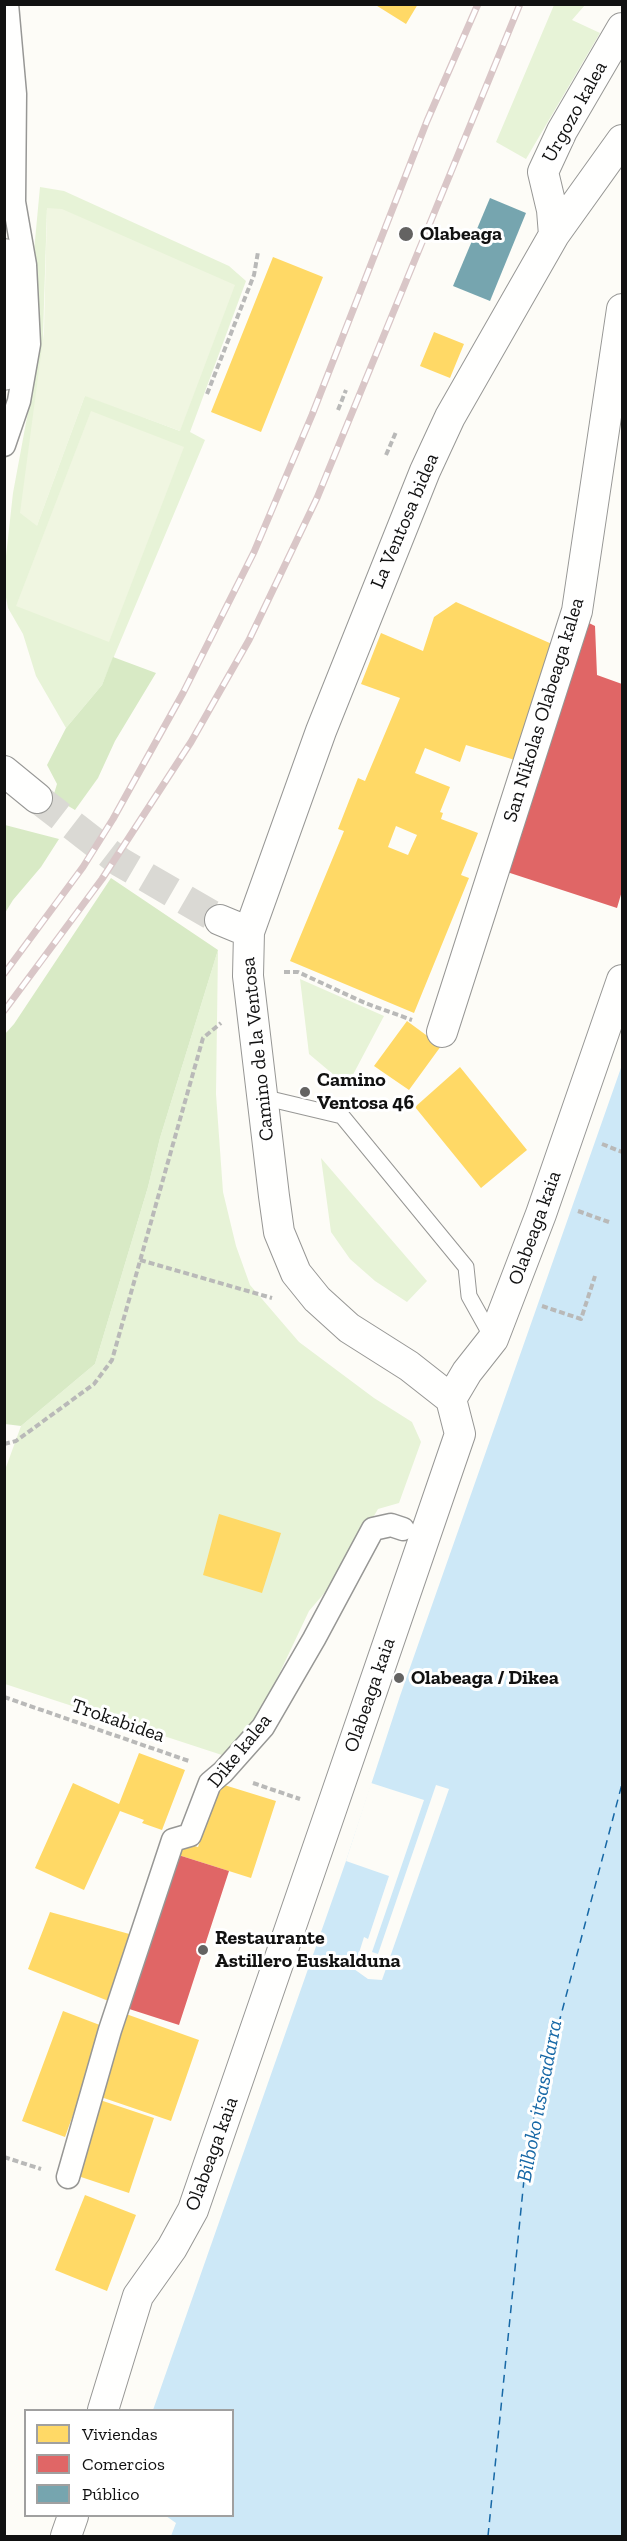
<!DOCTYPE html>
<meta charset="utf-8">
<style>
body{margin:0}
#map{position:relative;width:627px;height:2541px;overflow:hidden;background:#fdfcf7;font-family:"Zilla Slab",serif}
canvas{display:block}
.frame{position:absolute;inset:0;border:6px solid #111;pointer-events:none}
.legend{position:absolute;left:24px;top:2409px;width:210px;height:108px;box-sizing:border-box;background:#fff;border:2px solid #a0a0a0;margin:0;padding:8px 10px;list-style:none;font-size:18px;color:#111}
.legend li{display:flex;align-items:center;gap:12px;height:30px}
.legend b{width:30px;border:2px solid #a0a0a0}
</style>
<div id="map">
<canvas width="627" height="2541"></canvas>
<div class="frame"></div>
<ul class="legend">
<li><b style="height:16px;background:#ffd966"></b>Viviendas</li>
<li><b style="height:16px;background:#e06666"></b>Comercios</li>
<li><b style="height:16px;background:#76a5af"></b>Público</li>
</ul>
</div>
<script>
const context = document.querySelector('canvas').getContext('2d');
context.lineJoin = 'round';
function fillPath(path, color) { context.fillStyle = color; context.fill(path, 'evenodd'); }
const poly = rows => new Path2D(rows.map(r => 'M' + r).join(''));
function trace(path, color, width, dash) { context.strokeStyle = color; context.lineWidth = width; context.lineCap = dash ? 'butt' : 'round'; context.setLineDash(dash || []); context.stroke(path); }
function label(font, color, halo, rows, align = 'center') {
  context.font = font + ' "Zilla Slab",serif'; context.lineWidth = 6; context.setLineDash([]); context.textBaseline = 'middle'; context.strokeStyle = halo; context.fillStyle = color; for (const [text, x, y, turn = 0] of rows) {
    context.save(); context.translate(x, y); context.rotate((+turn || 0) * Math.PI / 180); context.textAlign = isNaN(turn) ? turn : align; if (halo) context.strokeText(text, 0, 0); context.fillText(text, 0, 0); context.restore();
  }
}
fillPath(poly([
 [554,5,585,5,572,20,600,33,526,159,496,142],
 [40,187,64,191,229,266,246,281,190,432,205,440,102,685,66,728,36,676,23,634,8,608,5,592,5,565,13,493,37,363,34,251],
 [47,209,180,431,85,395,37,525],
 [218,950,216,1094,223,1192,236,1246,250,1285,299,1342,374,1398,412,1422,421,1442,399,1503,378,1509,339,1576,309,1611,264,1706,228,1757,5,1684,5,1470,21,1426,95,1364,148,1187,160,1138],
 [300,979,384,1016,347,1086,309,1054],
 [321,1158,427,1281,407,1302,375,1281,350,1259,331,1232]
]), '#e7f3d7');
fillPath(poly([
 [113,657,156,673,115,741,98,778,75,810,53,797,57,784,47,765,66,728,102,685],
 [5,825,59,839,41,867,13,900,5,913],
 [111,878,218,950,160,1138,148,1187,95,1364,21,1426,5,1424,5,1034,14,1024]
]), '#d8eac5');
fillPath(poly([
 [47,208,62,209,235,285,180,431,85,396,37,526,20,513,44,332],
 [91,411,184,447,109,642,16,606]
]), '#f0f6e1');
fillPath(poly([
 [622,1065,622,2536,171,2536,176,2523,166,2516,232,2516,232,2410,153,2410,346,1861,400,1696]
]), '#cde8f7');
fillPath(poly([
 [371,1783,424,1800,372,1952,378,1954,436,1785,449,1789,382,1980,368,1979,354,1969,364,1937,368,1939,389,1876,346,1861]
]), '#fdfcf7');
fillPath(poly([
 [374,4,418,4,406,24],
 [273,257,323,277,261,432,211,412],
 [434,332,464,344,450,378,420,366],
 [456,602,552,644,518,761,466,745,460,762,425,748,415,773,450,787,440,812,443,813,441,819,478,833,461,875,469,878,414,1013,290,961,344,831,338,829,358,778,365,781,400,698,361,684,381,633,423,651,434,617],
 [396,826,417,835,408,855,388,847],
 [407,1021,441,1046,409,1090,374,1066],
 [460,1067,527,1150,481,1188,415,1107],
 [219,1514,281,1533,262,1593,203,1575],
 [139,1753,185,1770,162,1830,142,1823,144,1820,120,1811,84,1890,35,1868,73,1783,119,1804],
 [221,1784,276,1801,251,1878,172,1853,178,1841,198,1847],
 [50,1912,133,1935,111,2002,28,1969],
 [63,2011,105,2027,65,2137,22,2121],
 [126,2014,199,2040,171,2121,98,2096],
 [100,2100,154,2118,129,2193,75,2175],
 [85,2195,136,2215,107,2291,55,2270]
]), '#ffd966');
fillPath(poly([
 [583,620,595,626,597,675,622,684,622,891,617,908,507,872],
 [172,1853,229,1871,179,2025,123,2007]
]), '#e06666');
fillPath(poly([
 [490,198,526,213,490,301,453,286]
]), '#76a5af');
trace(poly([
 [488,2536,528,2140,622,1784]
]), '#1768a6', 1.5, [8, 6]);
trace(poly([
 [37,798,120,862,220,920]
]), '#dad9d4', 30, [30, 15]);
const service = poly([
 [262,1097,342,1116,466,1267,469,1296,493,1339]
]);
const pedestrian = poly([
 [4,445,19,401,29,344,25,265,14,202,15,94,7,4],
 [68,2177,110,2030,173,1840,190,1835,210,1783,223,1772,263,1727,314,1639,373,1529,391,1525,403,1529]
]);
const minor = poly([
 [554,235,552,210,543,172,562,131,622,28],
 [4,254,11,312,10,340,4,375],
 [4,771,37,798],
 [220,920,249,932],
 [442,1032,577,611,622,309],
 [451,1399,409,1366,349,1328,317,1299,296,1273,279,1232,274,1196,248,976,249,932,321,731,425,471,450,417,554,235,622,140],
 [103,2410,138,2296,172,2248,193,2210,332,1807,460,1434,451,1399,467,1372,493,1339,541,1214,622,980],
 [66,2536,73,2516]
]);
trace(service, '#979795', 17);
trace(pedestrian, '#979795', 25);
trace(minor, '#979795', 32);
trace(poly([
 [207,394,254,275,258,252],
 [338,410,346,390],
 [386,455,396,432],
 [284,972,298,972,365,1003,412,1020],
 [602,1144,622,1152],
 [578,1211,609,1222],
 [140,1260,272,1298],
 [542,1306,581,1319,595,1276],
 [4,1444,16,1441,94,1384,112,1360,203,1038,221,1023],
 [4,1697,189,1761],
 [253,1783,300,1799],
 [4,2157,41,2169]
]), '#b9b9b8', 4, [6, 3]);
trace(service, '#fffffe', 15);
trace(pedestrian, '#fffffe', 22);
trace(minor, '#fffffe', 30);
const rail = poly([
 [4,974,83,867,113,819,183,693,254,552,312,415,427,121,478,4],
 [4,1011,102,879,191,742,249,640,317,498,520,4]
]);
trace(rail, '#d9c6c7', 7);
trace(rail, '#fff', 4.5, [14]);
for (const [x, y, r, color] of [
 [406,234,8,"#646362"],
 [305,1092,6,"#646362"],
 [399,1678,6,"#646362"],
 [203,1950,6,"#646362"]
]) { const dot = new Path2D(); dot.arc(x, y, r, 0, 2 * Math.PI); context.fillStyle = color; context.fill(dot); trace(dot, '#fff', 2); }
label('20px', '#111', '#fff', [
 ["Urgozo kalea",575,112,-61],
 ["La Ventosa bidea",405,521,-67],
 ["San Nikolas Olabeaga kalea",544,710,-73],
 ["Camino de la Ventosa",258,1049,-96],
 ["Olabeaga kaia",535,1228,-70],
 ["Olabeaga kaia",370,1695,-71],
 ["Trokabidea",118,1721,19],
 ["Dike kalea",240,1751,-51],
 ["Olabeaga kaia",212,2154,-70]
]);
label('bold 20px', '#111', '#fff', [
 ["Olabeaga",420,234],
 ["Camino",317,1080],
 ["Ventosa 46",317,1103],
 ["Olabeaga / Dikea",411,1678],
 ["Restaurante",215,1938],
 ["Astillero Euskalduna",215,1961]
], 'left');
label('italic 21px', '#1768a6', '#fff', [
 ["Bilboko itsasadarra",540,2101,-79]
]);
</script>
